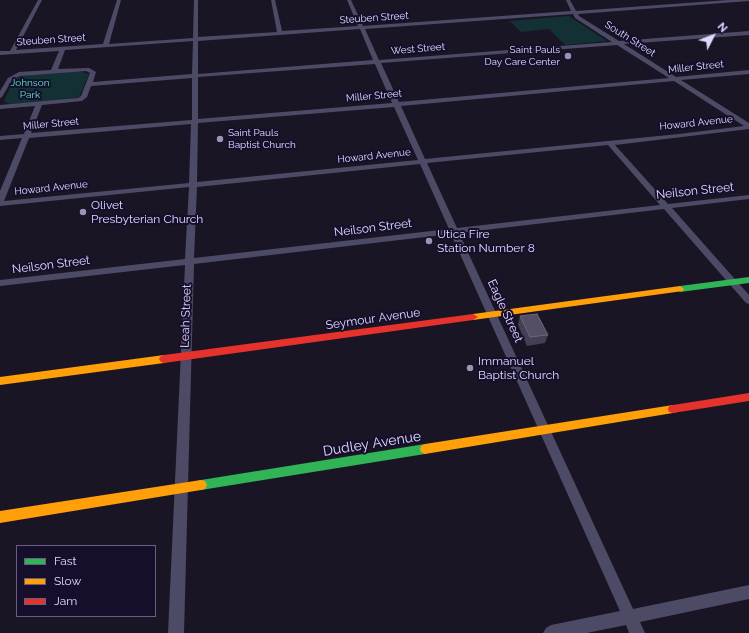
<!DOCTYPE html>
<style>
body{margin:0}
#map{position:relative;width:749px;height:633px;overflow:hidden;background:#1a1525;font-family:Raleway,sans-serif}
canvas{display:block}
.legend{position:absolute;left:16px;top:545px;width:140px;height:72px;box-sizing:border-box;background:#160f2b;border:1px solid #676080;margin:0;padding:5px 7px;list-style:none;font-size:12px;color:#e0d9ff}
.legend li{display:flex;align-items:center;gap:8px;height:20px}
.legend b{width:20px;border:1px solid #676080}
.north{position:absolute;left:693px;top:16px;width:40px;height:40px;-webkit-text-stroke:3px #160f2b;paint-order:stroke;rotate:48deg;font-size:11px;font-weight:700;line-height:16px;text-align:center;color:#e0d9ff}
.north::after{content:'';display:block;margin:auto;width:14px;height:18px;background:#e0d9ff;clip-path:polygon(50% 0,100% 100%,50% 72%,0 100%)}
</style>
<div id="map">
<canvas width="749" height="633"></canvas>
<ul class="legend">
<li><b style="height:5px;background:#30b455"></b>Fast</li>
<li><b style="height:5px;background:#ff9f0a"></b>Slow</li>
<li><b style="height:5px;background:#e5322d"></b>Jam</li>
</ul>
<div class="north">N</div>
</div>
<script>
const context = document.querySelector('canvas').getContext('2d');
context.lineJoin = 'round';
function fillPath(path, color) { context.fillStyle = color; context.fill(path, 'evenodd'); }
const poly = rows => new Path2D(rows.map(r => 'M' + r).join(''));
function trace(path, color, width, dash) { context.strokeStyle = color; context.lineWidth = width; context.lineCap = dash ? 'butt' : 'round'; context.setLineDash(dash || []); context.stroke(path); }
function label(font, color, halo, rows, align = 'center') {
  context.font = font + ' Raleway,sans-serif'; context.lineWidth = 4; context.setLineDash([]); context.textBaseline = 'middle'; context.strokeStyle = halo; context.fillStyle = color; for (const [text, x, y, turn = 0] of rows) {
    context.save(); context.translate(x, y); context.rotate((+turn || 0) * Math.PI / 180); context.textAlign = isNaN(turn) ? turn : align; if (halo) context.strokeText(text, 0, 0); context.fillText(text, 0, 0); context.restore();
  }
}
fillPath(poly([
 [569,16,607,41,565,45,549,29,521,32,510,21],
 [78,71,89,74,79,97,62,101,10,104,4,101,14,79,20,77,28,74]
]), '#133134');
fillPath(poly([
 [38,0,42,0,16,50,103,44,117,0,121,0,109,44,193,38,194,0,198,0,198,37,277,32,271,0,275,0,282,31,358,26,347,0,351,0,363,26,571,11,566,0,570,0,576,11,728,0,749,0,749,1,578,14,579,16,619,41,749,31,749,35,624,44,676,77,749,70,749,74,681,80,749,123,749,129,615,145,668,204,749,195,749,199,672,208,749,295,749,304,746,303,664,209,459,233,633,609,749,585,749,599,640,622,645,633,629,633,626,625,587,633,543,633,546,628,551,625,620,611,451,234,194,264,184,633,168,633,185,265,0,286,0,280,185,259,189,187,0,206,0,191,22,138,0,140,0,136,24,134,35,106,0,109,0,105,78,98,81,96,90,73,86,71,20,76,12,80,2,97,0,98,0,91,8,78,19,72,51,70,59,51,0,55,0,51,10,51,38,0],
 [573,14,575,18,612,42,379,60,365,29,573,14],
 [360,29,373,60,198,74,198,41,360,29],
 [193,41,192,74,93,82,96,72,89,68,58,69,65,50,193,41],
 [617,45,669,78,399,102,381,63,617,45],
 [375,64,392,103,198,119,198,77,375,64],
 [192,78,192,120,31,133,42,105,82,101,87,97,91,86,192,78],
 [674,81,744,126,679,134,425,159,401,106,674,81],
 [394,107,418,160,197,182,198,123,394,107],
 [191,124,189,183,4,201,29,138,191,124],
 [608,145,660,205,457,228,427,163,608,145],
 [420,164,449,229,194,258,197,187,420,164]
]), '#4d4a66');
fillPath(poly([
 [749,277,749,283,680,292,676,289,680,286,749,277],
 [425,444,429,446,430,449,429,452,425,454,201,490,197,489,195,485,197,481,201,480,425,444]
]), '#30b455');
fillPath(poly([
 [680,286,684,289,683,291,473,320,468,317,473,314,680,286],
 [164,355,167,356,169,359,167,362,164,363,0,385,0,377,164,355],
 [673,405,677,406,678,409,677,412,673,413,425,454,421,452,420,449,421,446,425,444,673,405],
 [201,480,205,481,207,485,205,489,201,490,0,523,0,511,201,480]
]), '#ff9f0a');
fillPath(poly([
 [473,314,478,317,473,320,164,363,161,362,159,359,161,356,164,355,473,314],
 [749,393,749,401,673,413,669,412,668,409,669,406,673,405,749,393]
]), '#e5322d');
fillPath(poly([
 [520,316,548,335,545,343,527,346,518,325]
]), '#453f53');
const building = poly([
 [537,314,548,335,530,337,520,316,537,314]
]);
fillPath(building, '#554f65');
trace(building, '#6b657e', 1);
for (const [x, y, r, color] of [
 [568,56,4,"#9b94b3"],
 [220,139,4,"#9b94b3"],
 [83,212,4,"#9b94b3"],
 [429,241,4,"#9b94b3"],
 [470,368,4,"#9b94b3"]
]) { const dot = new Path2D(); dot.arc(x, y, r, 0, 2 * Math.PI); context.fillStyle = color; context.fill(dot); trace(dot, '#160f2b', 1.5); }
label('10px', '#e0d9ff', '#160f2b', [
 ["Steuben Street",374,18,-4],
 ["South Street",630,39,32],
 ["Steuben Street",51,40,-4],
 ["West Street",418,49,-5],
 ["Miller Street",696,67,-6],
 ["Miller Street",374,96,-5],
 ["Howard Avenue",696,123,-6],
 ["Miller Street",51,124,-5],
 ["Howard Avenue",374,156,-6],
 ["Howard Avenue",51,188,-6]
]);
label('10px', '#e0d9ff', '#160f2b', [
 ["Saint Pauls",560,50],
 ["Day Care Center",560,62],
 ["Saint Pauls",228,133,"left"],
 ["Baptist Church",228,145,"left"]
], 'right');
label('10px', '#5ce8ce', '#160f2b', [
 ["Johnson",30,83],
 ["Park",30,95]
]);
label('12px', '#e0d9ff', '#160f2b', [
 ["Neilson Street",695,191,-6],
 ["Neilson Street",373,228,-7],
 ["Neilson Street",51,265,-7],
 ["Eagle Street",505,311,65],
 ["Leah Street",186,316,-88],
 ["Seymour Avenue",373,319,-8]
]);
label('12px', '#e0d9ff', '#160f2b', [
 ["Olivet",91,205],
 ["Presbyterian Church",91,219],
 ["Utica Fire",437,234],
 ["Station Number 8",437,248],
 ["Immanuel",478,361],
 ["Baptist Church",478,375]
], 'left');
label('14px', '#e0d9ff', '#160f2b', [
 ["Dudley Avenue",372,444,-9]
]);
</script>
